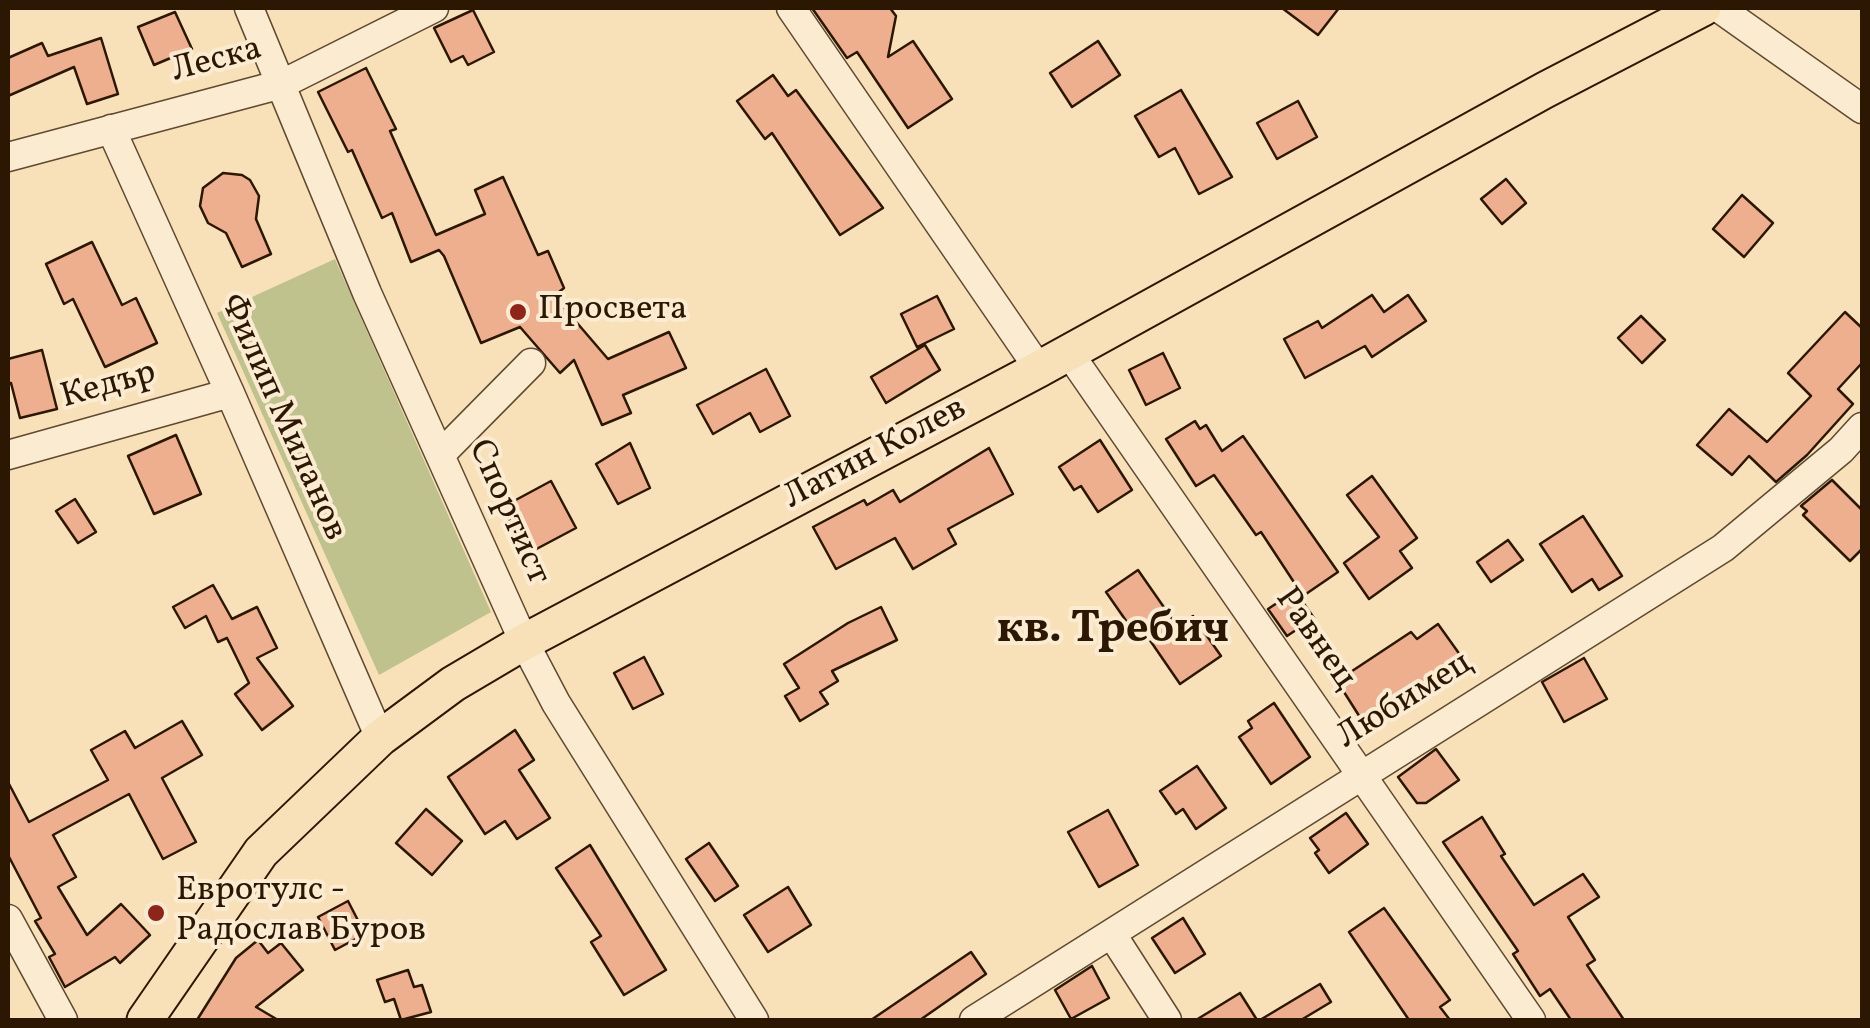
<!DOCTYPE html>
<meta charset="utf-8">
<style>
body{margin:0}
#map{position:relative;width:1870px;height:1028px;overflow:hidden;background:#f8e0b8;font-family:Vollkorn,serif}
canvas{display:block}
.frame{position:absolute;inset:0;border:10px solid #2c1702;pointer-events:none}
</style>
<div id="map">
<canvas width="1870" height="1028"></canvas>
<div class="frame"></div>
</div>
<script>
const context = document.querySelector('canvas').getContext('2d');
context.lineJoin = 'round';
function fillPath(path, color) { context.fillStyle = color; context.fill(path, 'evenodd'); }
const poly = rows => new Path2D(rows.map(r => 'M' + r).join(''));
function trace(path, color, width, dash) { context.strokeStyle = color; context.lineWidth = width; context.lineCap = dash ? 'butt' : 'round'; context.setLineDash(dash || []); context.stroke(path); }
function label(font, color, halo, rows, align = 'center') {
  context.font = font + ' Vollkorn,serif'; context.lineWidth = 8; context.setLineDash([]); context.textBaseline = 'middle'; context.strokeStyle = halo; context.fillStyle = color; for (const [text, x, y, turn = 0] of rows) {
    context.save(); context.translate(x, y); context.rotate((+turn || 0) * Math.PI / 180); context.textAlign = isNaN(turn) ? turn : align; if (halo) context.strokeText(text, 0, 0); context.fillText(text, 0, 0); context.restore();
  }
}
fillPath(poly([
 [335,259,491,612,379,675,217,313]
]), '#bfc28d');
const building = poly([
 [812,8,890,8,896,16,888,57,913,41,952,99,908,128,857,52,847,58,812,8],
 [1282,8,1339,8,1318,35,1282,8],
 [473,10,494,52,468,65,463,56,451,62,434,28,473,10],
 [175,12,192,49,154,65,138,27,175,12],
 [101,38,118,94,87,104,74,67,8,96,8,58,42,43,48,56,101,38],
 [1098,41,1120,75,1072,107,1050,73,1098,41],
 [366,68,396,129,390,131,436,235,485,214,475,190,503,177,538,255,548,251,564,288,554,296,608,359,669,332,686,368,623,395,631,413,602,425,574,360,560,373,520,327,481,343,444,256,439,250,411,262,392,213,382,218,352,150,348,152,318,92,366,68],
 [773,75,788,96,796,90,883,208,840,235,772,133,765,139,737,101,773,75],
 [1181,90,1232,177,1199,194,1175,148,1159,157,1135,116,1181,90],
 [1298,101,1317,137,1277,159,1257,123,1298,101],
 [223,173,242,175,250,180,259,196,256,219,271,254,242,267,226,233,208,223,200,206,203,188,223,173],
 [1506,179,1526,203,1502,224,1481,199,1506,179],
 [1742,195,1773,223,1744,257,1713,229,1742,195],
 [92,242,122,305,136,298,157,343,105,367,73,299,64,304,46,264,92,242],
 [1372,295,1384,312,1408,295,1426,321,1372,357,1365,346,1305,378,1284,339,1318,321,1322,328,1372,295],
 [937,296,954,329,917,347,901,314,937,296],
 [1845,312,1862,328,1862,363,1838,389,1853,404,1807,455,1776,482,1749,456,1732,475,1697,445,1729,409,1767,442,1811,396,1788,373,1845,312],
 [1641,316,1665,340,1642,363,1618,338,1641,316],
 [925,345,940,370,886,403,871,377,925,345],
 [42,350,57,409,20,418,11,383,8,384,8,359,42,350],
 [1163,353,1180,388,1146,405,1129,370,1163,353],
 [766,369,790,416,760,432,750,413,713,434,697,405,766,369],
 [1195,421,1200,429,1206,425,1222,451,1243,436,1338,572,1303,596,1261,532,1256,535,1214,475,1196,486,1166,439,1195,421],
 [176,435,201,494,154,514,128,456,176,435],
 [1100,440,1132,490,1098,512,1081,486,1074,490,1059,467,1100,440],
 [630,443,650,488,618,504,596,464,630,443],
 [989,448,1013,494,948,529,956,544,913,569,895,538,836,569,813,527,864,500,867,505,893,490,900,502,989,448],
 [1372,476,1417,538,1400,551,1412,568,1369,599,1344,563,1379,537,1347,495,1372,476],
 [1832,480,1862,510,1862,549,1850,561,1803,515,1807,511,1801,506,1832,480],
 [551,481,576,528,527,554,509,520,519,515,512,502,551,481],
 [75,499,96,532,78,543,56,511,75,499],
 [1583,516,1622,576,1599,590,1592,579,1572,592,1540,544,1583,516],
 [1508,540,1523,560,1491,582,1477,562,1508,540],
 [1138,570,1177,626,1193,616,1221,656,1180,684,1136,620,1129,625,1106,592,1138,570],
 [213,585,232,619,257,607,277,648,257,658,293,706,262,730,235,694,249,683,227,638,218,642,206,616,185,628,173,607,213,585],
 [1295,591,1314,618,1287,636,1268,609,1295,591],
 [881,607,897,640,832,671,838,681,820,692,828,704,800,721,785,696,799,688,784,664,848,623,881,607],
 [1438,624,1463,659,1363,722,1337,681,1411,632,1417,639,1438,624],
 [644,657,663,694,633,709,614,673,644,657],
 [1584,658,1607,699,1564,722,1542,682,1584,658],
 [1274,703,1310,757,1271,784,1239,737,1252,728,1248,721,1274,703],
 [182,721,202,755,162,778,196,842,163,859,129,794,53,835,76,877,58,887,87,935,121,904,150,935,120,963,115,957,65,987,49,957,55,954,35,921,41,918,8,855,8,782,29,822,108,780,91,750,125,731,135,748,182,721],
 [515,730,534,760,519,770,550,818,517,839,505,821,485,834,448,777,515,730],
 [1436,749,1459,780,1426,803,1417,803,1398,777,1436,749],
 [1197,766,1226,808,1196,829,1183,809,1176,814,1160,791,1197,766],
 [426,809,462,841,432,875,396,843,426,809],
 [1108,810,1138,865,1099,887,1068,832,1108,810],
 [1346,813,1368,844,1329,873,1315,853,1319,850,1310,838,1346,813],
 [1482,817,1505,854,1501,856,1534,905,1583,874,1599,897,1568,917,1595,960,1587,965,1624,1020,1571,1020,1550,989,1540,996,1513,954,1518,951,1443,842,1482,817],
 [709,843,738,886,715,901,686,859,709,843],
 [590,845,666,970,624,995,591,942,601,936,556,868,590,845],
 [788,887,811,925,768,952,744,915,788,887],
 [348,901,365,934,335,950,318,917,348,901],
 [1384,908,1450,1000,1440,1007,1450,1020,1409,1020,1349,932,1384,908],
 [1183,918,1205,954,1175,973,1152,938,1183,918],
 [258,940,268,953,281,943,303,970,256,1007,278,1020,197,1020,236,958,258,940],
 [971,952,986,974,920,1020,871,1020,971,952],
 [1092,966,1109,998,1071,1019,1055,990,1092,966],
 [408,970,414,987,422,985,431,1012,401,1020,394,999,385,1002,377,980,408,970],
 [1320,984,1331,1002,1301,1020,1260,1020,1320,984],
 [1240,993,1257,1020,1196,1020,1240,993]
]);
fillPath(building, '#edaf8d');
trace(building, '#2c1702', 2.5);
const minor = poly([
 [249,8,367,293,524,642,556,703,754,1020],
 [791,8,1039,369],
 [1719,8,1862,109],
 [111,129,230,393,380,738],
 [8,157,282,84,434,8],
 [1069,353,1531,1020],
 [8,455,230,393],
 [440,455,531,363],
 [8,919,63,1020],
 [1113,936,1167,1020],
 [974,1020,1723,548,1841,450,1862,427]
]);
const major = poly([
 [145,1020,261,852,380,738,453,684,524,642,1039,369,1545,90,1703,8]
]);
trace(minor, '#5f4930', 31);
trace(major, '#2c1702', 39);
trace(minor, '#faebd1', 28);
trace(major, '#f8e0b8', 35);
for (const [x, y, r, color] of [
 [518,312,10,"#8f2418"],
 [156,913,10,"#8f2418"]
]) { const dot = new Path2D(); dot.arc(x, y, r, 0, 2 * Math.PI); context.fillStyle = color; context.fill(dot); trace(dot, '#faebd1', 4); }
label('35px', '#2c1702', '#faebd1', [
 ["Леска",217,62,-15],
 ["Кедър",109,387,-16],
 ["Филип Миланов",281,418,66],
 ["Латин Колев",876,455,-28],
 ["Спортист",507,513,66],
 ["Равнец",1314,640,55],
 ["Любимец",1406,702,-32]
]);
label('35px', '#2c1702', '#faebd1', [
 ["Просвета",538,312],
 ["Евротулс -",176,893],
 ["Радослав Буров",176,933]
], 'left');
label('bold 45px', '#2c1702', '#faebd1', [
 ["кв. Требич",1113,633]
]);
</script>
